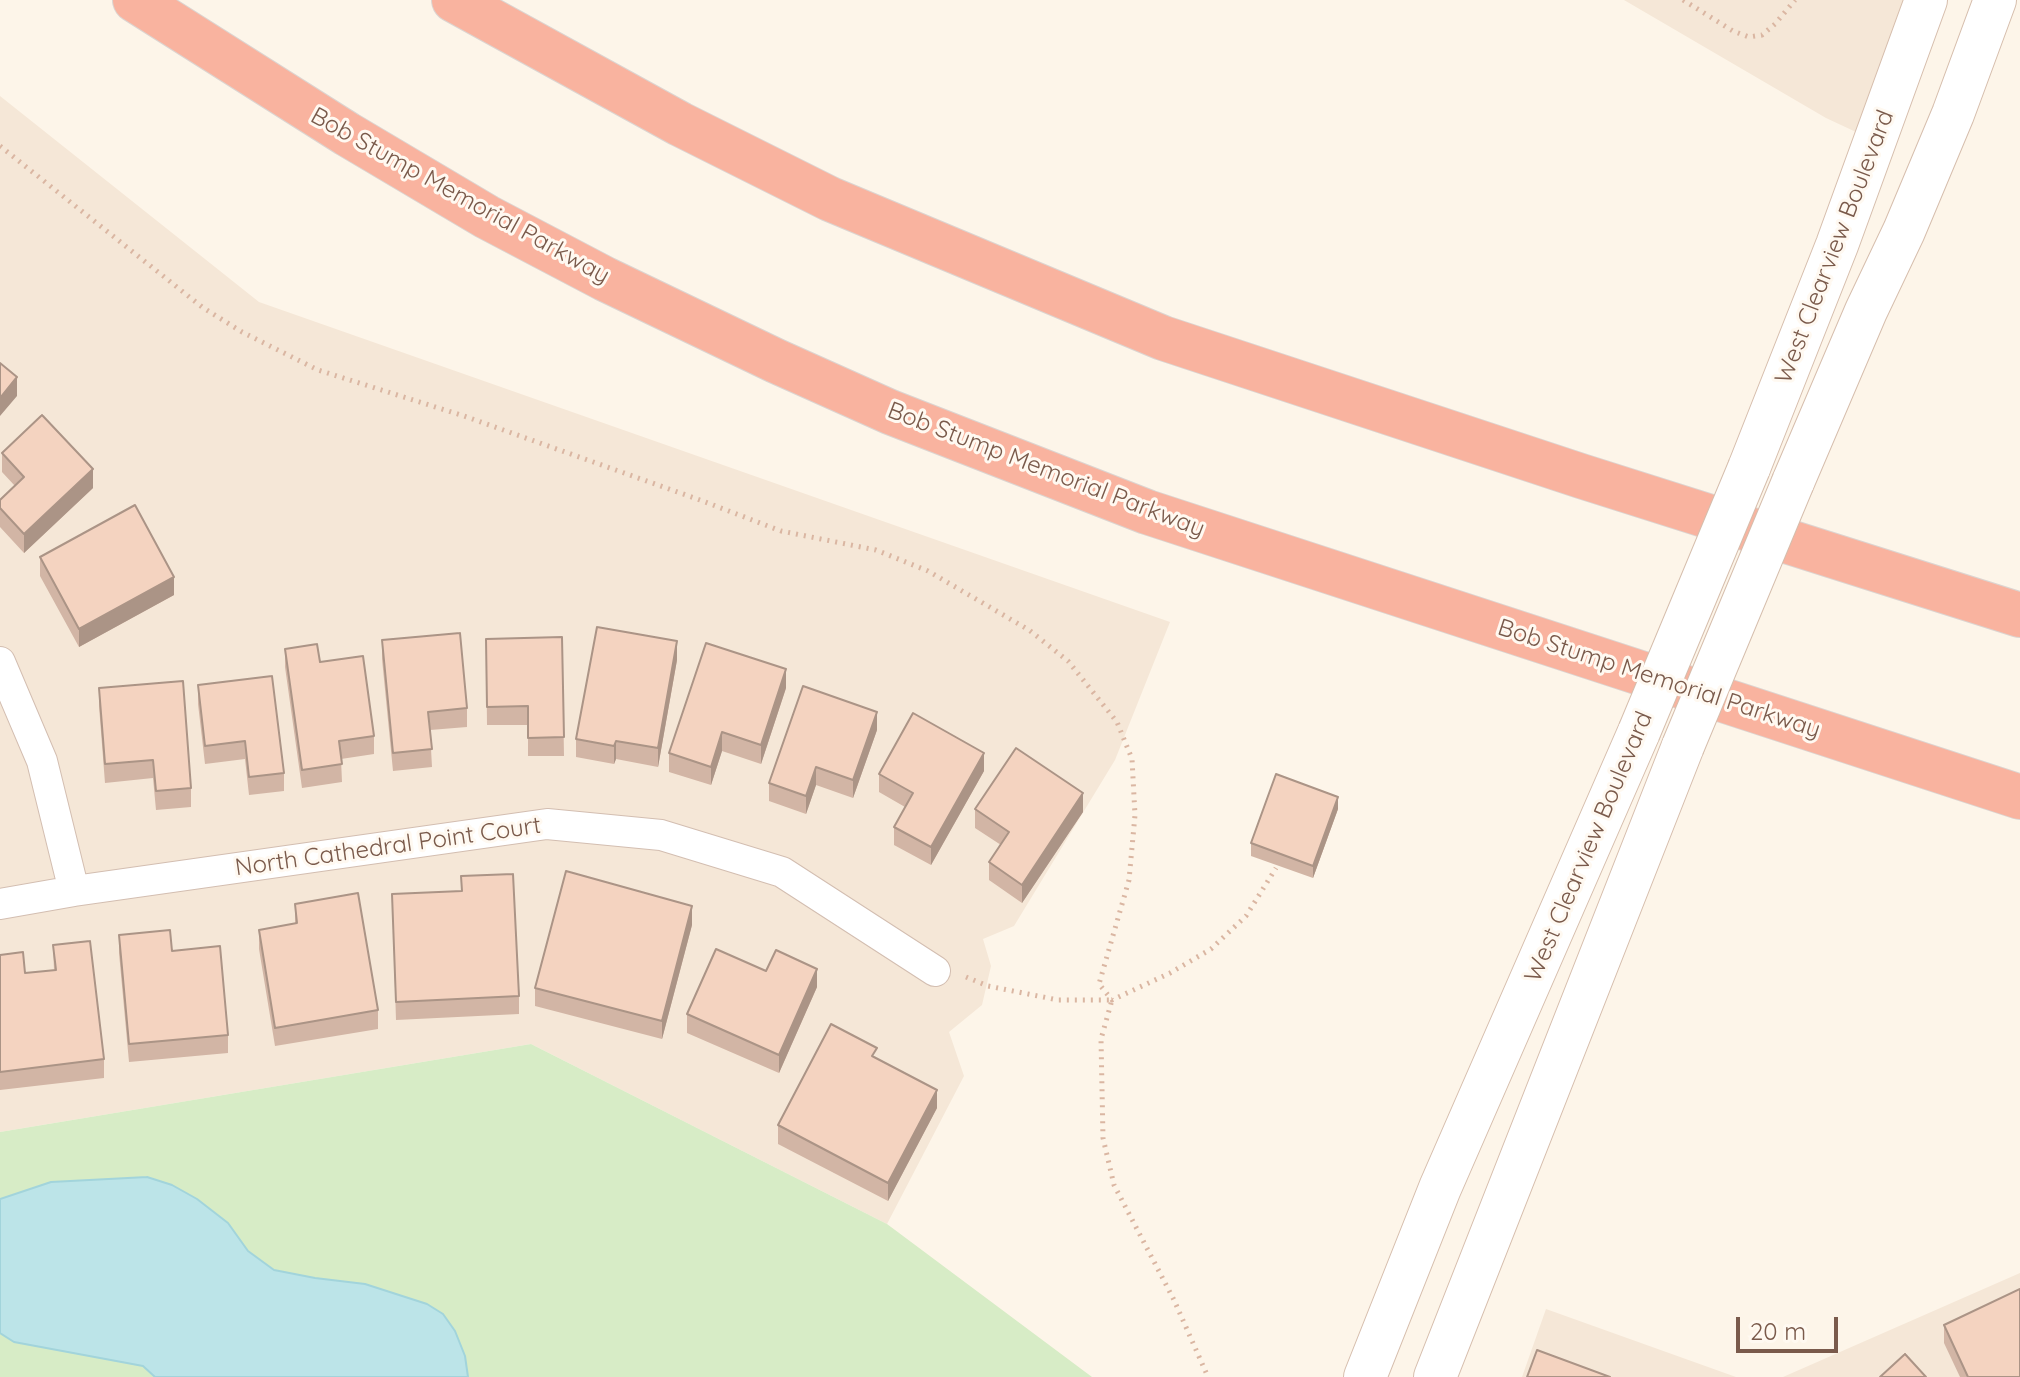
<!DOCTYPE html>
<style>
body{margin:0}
#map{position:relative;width:2020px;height:1377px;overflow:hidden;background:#fdf5e9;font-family:Quicksand,sans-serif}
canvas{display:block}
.scale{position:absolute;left:1736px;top:1317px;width:102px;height:36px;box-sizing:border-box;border:4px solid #7a5a4b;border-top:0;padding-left:10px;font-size:24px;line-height:28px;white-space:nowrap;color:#7a5a4b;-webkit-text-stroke:6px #fff9f1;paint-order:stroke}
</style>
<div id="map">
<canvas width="2020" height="1377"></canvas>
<div class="scale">20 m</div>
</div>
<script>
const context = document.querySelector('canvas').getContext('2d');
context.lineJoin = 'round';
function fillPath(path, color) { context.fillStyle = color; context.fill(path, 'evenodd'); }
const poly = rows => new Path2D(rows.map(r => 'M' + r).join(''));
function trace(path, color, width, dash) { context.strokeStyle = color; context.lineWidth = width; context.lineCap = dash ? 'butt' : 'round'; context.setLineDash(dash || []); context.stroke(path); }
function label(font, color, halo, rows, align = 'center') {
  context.font = font + ' Quicksand,sans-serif'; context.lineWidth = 6; context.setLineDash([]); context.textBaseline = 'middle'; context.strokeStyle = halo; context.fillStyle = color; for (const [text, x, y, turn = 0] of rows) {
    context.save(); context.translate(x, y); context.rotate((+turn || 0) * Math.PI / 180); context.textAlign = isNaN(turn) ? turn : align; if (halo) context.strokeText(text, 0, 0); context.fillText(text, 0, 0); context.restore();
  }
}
fillPath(poly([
 [1624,0,1903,0,1856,132,1826,118],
 [0,96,259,302,1170,622,1115,760,1014,926,983,939,991,966,982,1005,949,1032,964,1076,887,1224,531,1044,0,1132],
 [2020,1273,2020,1377,1783,1377],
 [1546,1309,1736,1377,1522,1377]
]), '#f5e7d7');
fillPath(poly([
 [531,1044,887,1224,1092,1377,0,1377,0,1132]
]), '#d7ecc6');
const water = poly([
 [147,1177,172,1185,197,1199,228,1223,248,1251,274,1270,315,1278,365,1284,427,1304,443,1314,455,1331,465,1356,468,1377,155,1377,143,1366,14,1342,0,1333,0,1199,51,1182,147,1177]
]);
fillPath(water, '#bce4e8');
trace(water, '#a2d4db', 2);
const street = poly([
 [0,662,42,761,74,891],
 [0,904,74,891,547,824,661,835,782,872,935,971]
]);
const secondary = poly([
 [1749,468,1837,245,1926,0],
 [1793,482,1866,311,1904,231,1953,114,1995,0],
 [1365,1377,1440,1188,1639,732],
 [1435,1377,1683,746]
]);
const highway = poly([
 [135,0,347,134,487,217,605,279,776,361,890,412,1147,512,2020,797],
 [454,0,680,124,830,199,1163,338,1581,476,2020,615]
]);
trace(street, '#d3beb1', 32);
trace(secondary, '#d6bead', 44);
trace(highway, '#dcd4d0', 46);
trace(poly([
 [1683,0,1733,31,1749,37,1762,35,1775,24,1795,0],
 [0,146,202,307,242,332,318,370,464,416,700,500,781,531,876,550,928,571,1029,630,1068,661,1117,722,1132,759,1135,815,1129,880,1099,984,1112,1000,1170,973,1211,949,1246,916,1276,868],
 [966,977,988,986,1058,1000,1112,1000,1101,1039,1103,1138,1114,1185,1174,1300,1208,1377]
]), '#dab6a2', 5, [2, 6]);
trace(street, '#fff', 30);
trace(secondary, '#fff', 42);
trace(highway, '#f9b39f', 44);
const secondaryBridge = poly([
 [1639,732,1749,468],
 [1683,746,1793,482]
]);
trace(secondaryBridge, '#d6bead', 44, []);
trace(secondaryBridge, '#fff', 42);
fillPath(poly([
 [2,453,93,488,24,553,0,527,0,500,15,486,2,472],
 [40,557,174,595,79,647,40,576],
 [562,637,564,756,528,756,528,725,487,725,486,639],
 [382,640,467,708,467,727,430,730,432,767,393,771,382,659],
 [285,649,320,662,374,736,374,754,341,759,342,782,302,788,285,667],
 [677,660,658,767,616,759,614,764,576,757,576,739],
 [198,685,284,773,284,791,249,795,245,759,205,764,198,704],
 [99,688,191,788,191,807,156,810,153,778,105,783,99,706],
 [786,688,761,764,722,751,711,785,669,772,669,753],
 [877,730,853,798,816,785,806,814,769,801,769,783],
 [984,771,931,865,894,845,894,827,905,807,879,792,879,774],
 [975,809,1083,812,1022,903,989,880,989,862,1001,845,975,828],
 [1338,809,1313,878,1251,856,1251,843],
 [461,876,519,996,519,1014,396,1020,392,894,461,891],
 [295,904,378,1010,378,1029,275,1046,259,949,259,930,295,924],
 [692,925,662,1039,535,1006,535,988],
 [119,935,172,951,228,1035,228,1053,129,1062,119,953],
 [53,945,104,1059,104,1078,0,1090,0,955,25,973,54,970],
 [766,971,817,987,779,1073,687,1033,687,1014],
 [877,1059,937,1108,888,1201,778,1144,778,1125],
 [1944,1325,2020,1377,1960,1377,1944,1343]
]), '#d2b5a5');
fillPath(poly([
 [17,377,17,396,0,416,0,398],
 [93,469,93,488,24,553,24,534],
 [174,577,174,595,79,647,79,629],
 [677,641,677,660,658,767,658,748],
 [786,669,786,688,761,764,761,745],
 [877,712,877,730,853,798,853,780],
 [722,732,722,751,711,785,711,767],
 [616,741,616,759,614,764,614,746],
 [984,753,984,771,931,865,931,847],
 [816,767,816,785,806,814,806,796],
 [1083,793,1083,812,1022,903,1022,885],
 [1338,797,1338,809,1313,878,1313,866],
 [692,906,692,925,662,1039,662,1021],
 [817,969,817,987,779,1073,779,1055],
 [937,1090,937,1108,888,1201,888,1183]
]), '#ab9486');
const building = poly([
 [0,363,17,377,0,398,0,363],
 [42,415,93,469,24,534,0,508,0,500,24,477,2,453,42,415],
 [135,505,174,577,79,629,40,557,135,505],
 [597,627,677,641,658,748,616,741,614,746,576,739,597,627],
 [460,633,467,708,428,712,432,749,393,753,382,640,460,633],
 [562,637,564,737,528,738,528,706,487,707,486,639,562,637],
 [706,643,786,669,761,745,722,732,711,767,669,753,706,643],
 [317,644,320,662,363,656,374,736,339,741,342,764,302,770,285,649,317,644],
 [272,676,284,773,249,777,245,741,205,746,198,685,272,676],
 [183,681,191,788,156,791,153,760,105,764,99,688,183,681],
 [803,686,877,712,853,780,816,767,806,796,769,783,803,686],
 [913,713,984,753,931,847,894,827,913,793,879,774,913,713],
 [1016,748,1083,793,1022,885,989,862,1009,832,975,809,1016,748],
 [1276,774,1338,797,1313,866,1251,843,1276,774],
 [566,871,692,906,662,1021,535,988,566,871],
 [513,874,519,996,396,1002,392,894,462,891,461,876,513,874],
 [358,893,378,1010,275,1028,259,930,297,923,295,904,358,893],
 [170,930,172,951,220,946,228,1035,129,1044,119,935,170,930],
 [90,941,104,1059,0,1072,0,955,23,952,25,973,56,970,53,945,90,941],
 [716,949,766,971,776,950,817,969,779,1055,687,1014,716,949],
 [831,1024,877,1048,872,1056,937,1090,888,1183,778,1125,831,1024],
 [2020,1289,2020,1377,1968,1377,1944,1325,2020,1289],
 [1537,1350,1610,1377,1527,1377,1537,1350],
 [1905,1354,1926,1377,1880,1377,1905,1354]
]);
fillPath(building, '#f4d3c0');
trace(building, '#ab9486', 2);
label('24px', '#7a5a4b', '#fff9f1', [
 ["Bob Stump Memorial Parkway",460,196,29],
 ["West Clearview Boulevard",1835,247,-69],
 ["Bob Stump Memorial Parkway",1046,470,21],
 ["Bob Stump Memorial Parkway",1659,679,18],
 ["North Cathedral Point Court",388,847,-8],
 ["West Clearview Boulevard",1589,847,-67]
]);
</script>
